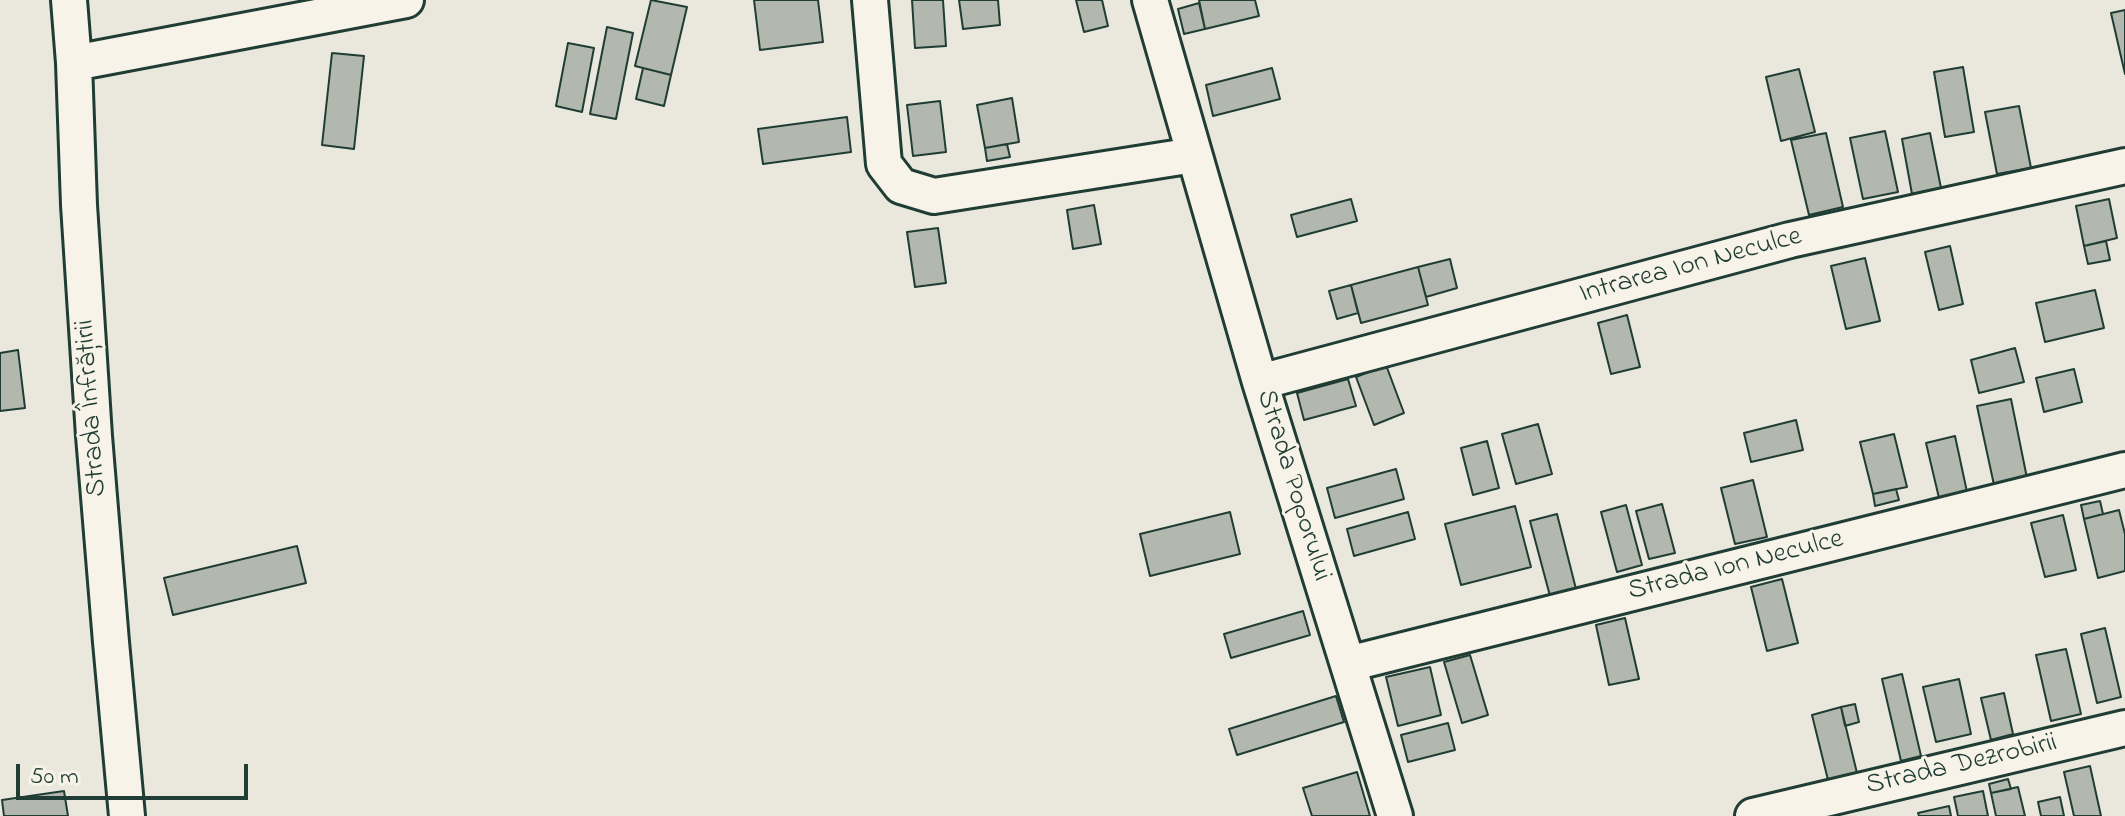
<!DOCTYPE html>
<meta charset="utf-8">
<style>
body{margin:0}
#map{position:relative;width:2125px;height:816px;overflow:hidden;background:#eae8dd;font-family:"Indie Flower",sans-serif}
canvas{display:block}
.scale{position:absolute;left:16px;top:764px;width:232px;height:36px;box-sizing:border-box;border:4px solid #1f3d34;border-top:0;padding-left:10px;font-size:24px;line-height:28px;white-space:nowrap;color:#1f3d34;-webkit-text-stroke:6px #f7f3e8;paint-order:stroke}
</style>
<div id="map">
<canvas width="2125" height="816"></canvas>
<div class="scale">50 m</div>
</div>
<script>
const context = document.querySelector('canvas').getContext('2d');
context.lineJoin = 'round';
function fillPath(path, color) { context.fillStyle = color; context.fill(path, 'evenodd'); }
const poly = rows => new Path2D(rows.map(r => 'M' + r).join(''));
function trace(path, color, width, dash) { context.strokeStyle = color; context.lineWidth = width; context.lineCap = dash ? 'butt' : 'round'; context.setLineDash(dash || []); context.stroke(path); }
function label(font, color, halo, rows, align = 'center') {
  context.font = font + ' "Indie Flower",sans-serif'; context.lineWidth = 6; context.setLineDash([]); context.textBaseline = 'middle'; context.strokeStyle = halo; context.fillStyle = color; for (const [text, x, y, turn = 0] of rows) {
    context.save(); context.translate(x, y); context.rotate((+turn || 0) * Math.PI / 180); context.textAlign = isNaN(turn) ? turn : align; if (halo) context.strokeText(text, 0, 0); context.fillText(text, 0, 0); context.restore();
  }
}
const building = poly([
 [651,0,687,7,671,75,635,66,651,0],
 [754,0,818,0,823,42,760,50,754,0],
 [912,0,943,0,946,46,915,48,912,0],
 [959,0,998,0,1000,25,963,29,959,0],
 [1076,0,1102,0,1108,26,1084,32,1076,0],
 [1199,0,1255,0,1259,16,1205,29,1199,0],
 [1199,3,1205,29,1184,34,1178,9,1199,3],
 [2125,10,2125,74,2111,13,2125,10],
 [607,27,633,33,616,119,590,114,607,27],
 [568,43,594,48,582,112,556,106,568,43],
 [332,53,364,56,354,149,322,145,332,53],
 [1963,67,1974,132,1945,137,1934,72,1963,67],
 [643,68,671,75,664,106,636,99,643,68],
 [1272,68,1280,99,1213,116,1206,85,1272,68],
 [1799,69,1815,132,1781,141,1766,77,1799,69],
 [1012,98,1019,142,985,148,977,105,1012,98],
 [940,101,946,152,913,156,907,105,940,101],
 [2019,106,2031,168,1997,174,1985,112,2019,106],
 [847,117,851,152,763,164,758,129,847,117],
 [1885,131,1898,192,1863,199,1850,138,1885,131],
 [1826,133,1843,207,1809,215,1791,140,1826,133],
 [1930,133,1941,188,1912,194,1902,139,1930,133],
 [1007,144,1010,157,987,161,985,148,1007,144],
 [1351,199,1357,221,1297,237,1291,215,1351,199],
 [2109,199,2117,238,2084,246,2076,206,2109,199],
 [1094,205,1101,244,1073,249,1067,210,1094,205],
 [938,228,946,283,915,287,907,232,938,228],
 [2106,241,2110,260,2088,264,2084,246,2106,241],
 [1950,246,1963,304,1939,310,1925,252,1950,246],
 [1865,258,1880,321,1846,329,1831,266,1865,258],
 [1450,259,1457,288,1426,297,1418,267,1450,259],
 [1418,267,1428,305,1361,323,1351,285,1418,267],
 [1351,285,1358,313,1337,319,1329,291,1351,285],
 [2095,290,2104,328,2045,342,2036,303,2095,290],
 [1627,315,1640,367,1611,374,1598,323,1627,315],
 [2015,348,2024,382,1979,393,1971,360,2015,348],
 [18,350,25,408,0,411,0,353,18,350],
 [1386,365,1404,413,1374,425,1356,377,1386,365],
 [2074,369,2082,402,2044,412,2036,378,2074,369],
 [1348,379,1356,406,1304,420,1297,393,1348,379],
 [2011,399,2027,478,1994,485,1977,406,2011,399],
 [1796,420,1803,450,1751,462,1744,433,1796,420],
 [1538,424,1552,474,1516,484,1502,434,1538,424],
 [1894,434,1907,487,1873,494,1860,442,1894,434],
 [1955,436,1967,492,1939,498,1926,443,1955,436],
 [1487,441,1499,488,1473,495,1461,448,1487,441],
 [1396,469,1404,499,1335,518,1327,488,1396,469],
 [1753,480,1767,537,1735,544,1721,488,1753,480],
 [1896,489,1899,500,1875,506,1873,494,1896,489],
 [2100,501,2103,514,2084,519,2081,505,2100,501],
 [1662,504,1675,553,1649,559,1636,511,1662,504],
 [1626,505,1642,565,1617,572,1601,512,1626,505],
 [1515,506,1531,567,1461,585,1445,524,1515,506],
 [2119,510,2125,534,2125,571,2098,578,2084,519,2119,510],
 [1230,512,1240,554,1150,576,1140,534,1230,512],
 [1408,512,1415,539,1354,556,1347,529,1408,512],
 [1557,514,1576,589,1550,596,1530,521,1557,514],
 [2063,515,2076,570,2045,577,2031,523,2063,515],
 [297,546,306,583,173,615,164,578,297,546],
 [1782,579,1798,643,1767,651,1751,587,1782,579],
 [1303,611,1310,635,1231,658,1224,634,1303,611],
 [1625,618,1639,679,1609,685,1596,625,1625,618],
 [2105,628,2121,697,2097,703,2081,634,2105,628],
 [2066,649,2081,714,2051,721,2036,655,2066,649],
 [1470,655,1488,715,1462,723,1444,662,1470,655],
 [1430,667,1441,715,1398,726,1386,677,1430,667],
 [1902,674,1921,756,1901,761,1882,679,1902,674],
 [1959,679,1971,734,1936,742,1923,687,1959,679],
 [2004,693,2013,734,1991,740,1981,698,2004,693],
 [1336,696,1344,722,1237,755,1229,729,1336,696],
 [1855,704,1859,722,1845,726,1841,707,1855,704],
 [1841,707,1857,773,1828,780,1812,715,1841,707],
 [1448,723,1455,750,1408,762,1401,735,1448,723],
 [2090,766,2101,816,2074,816,2064,772,2090,766],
 [1357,772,1370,816,1312,816,1303,788,1357,772],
 [2008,779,2011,789,1991,793,1989,784,2008,779],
 [2018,787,2025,816,1996,816,1991,793,2018,787],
 [64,791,68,816,4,816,2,800,64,791],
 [1983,791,1988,816,1958,816,1954,797,1983,791],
 [2060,797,2064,816,2041,816,2038,802,2060,797],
 [1949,806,1951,816,1919,816,1918,813,1949,806]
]);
fillPath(building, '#b2b8ae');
trace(building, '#1f3d34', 2);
const minor = poly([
 [69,0,74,63,79,205,94,436,111,642,127,816],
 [870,0,884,164,901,186,934,196,1194,155],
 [1150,0,1260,382,1395,816],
 [74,63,406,0],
 [1260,382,1790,240,2125,166],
 [1348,664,2125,470],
 [1753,816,2125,728]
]);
trace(minor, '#1f3d34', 40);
trace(minor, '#f7f3e8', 34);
label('28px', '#1f3d34', '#f7f3e8', [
 ["Intrarea Ion Neculce",1691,267,-15],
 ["Strada Înfrățirii",93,408,-94],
 ["Strada Poporului",1292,486,73],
 ["Strada Ion Neculce",1736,567,-14],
 ["Strada Dezrobirii",1962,766,-13]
]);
</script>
